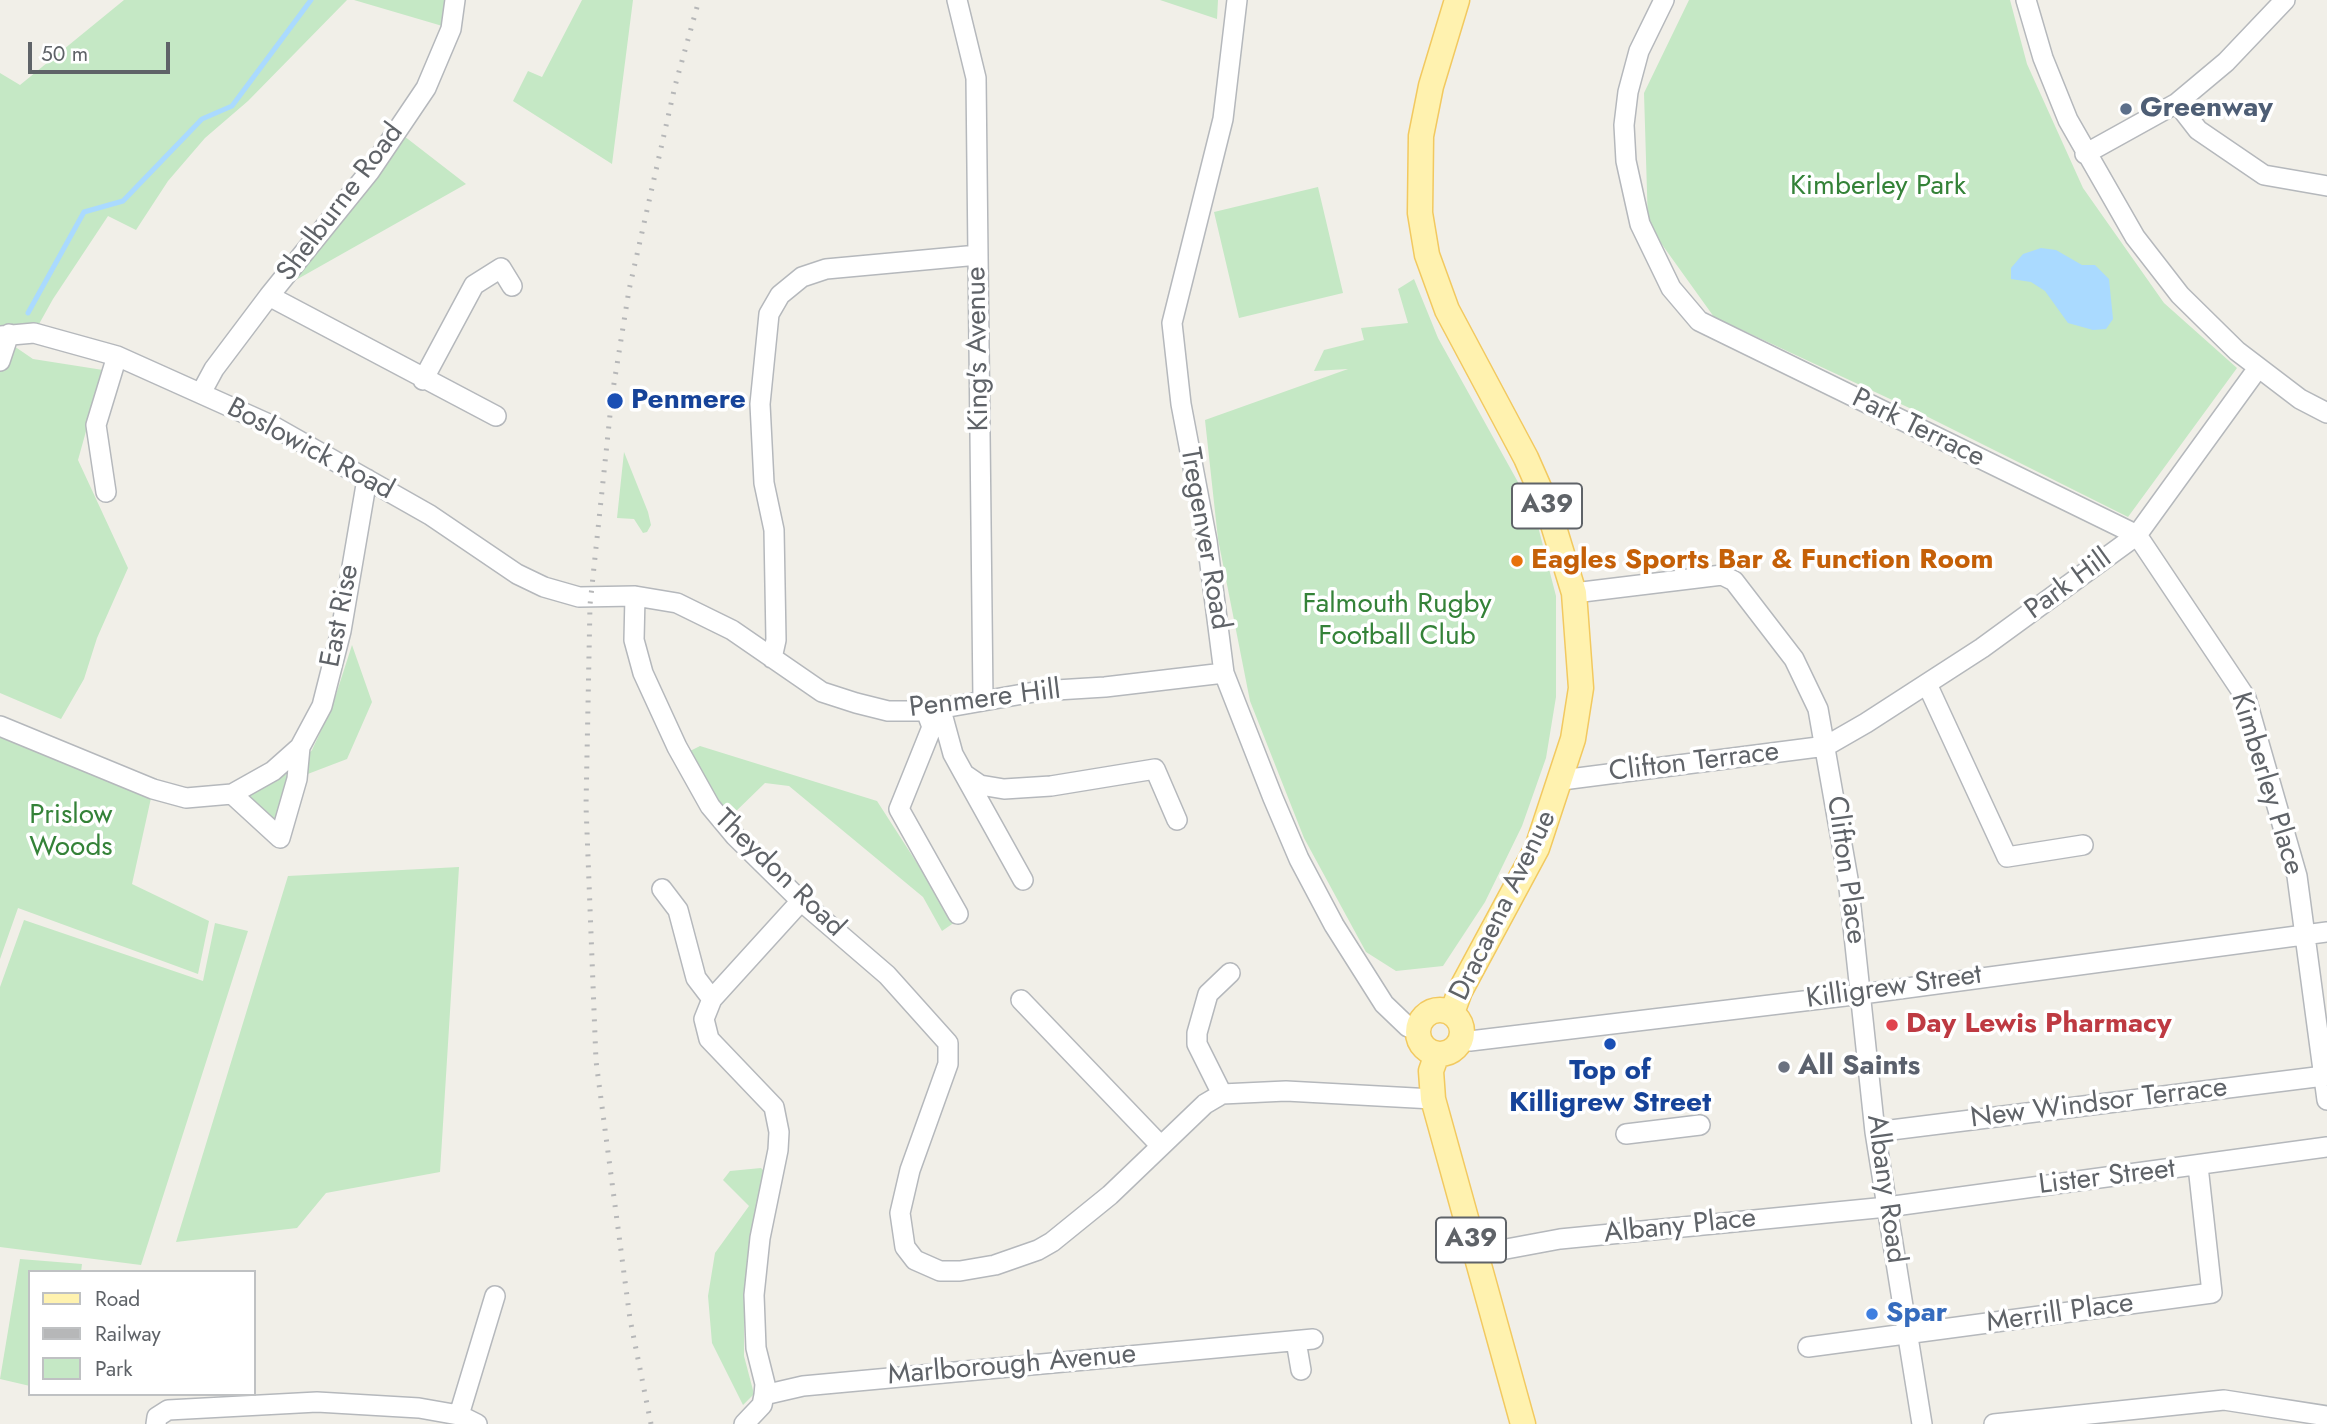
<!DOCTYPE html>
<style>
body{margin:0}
#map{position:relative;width:2327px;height:1424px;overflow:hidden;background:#f1efe8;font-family:Jost,sans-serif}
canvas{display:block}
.legend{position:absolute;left:28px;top:1270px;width:228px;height:126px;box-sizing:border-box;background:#fff;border:2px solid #bfc1c3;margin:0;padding:9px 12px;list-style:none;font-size:21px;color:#5f6368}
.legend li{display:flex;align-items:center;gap:14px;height:35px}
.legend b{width:35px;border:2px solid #bfc1c3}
.scale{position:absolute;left:28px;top:42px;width:142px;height:32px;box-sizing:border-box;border:4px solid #5f6368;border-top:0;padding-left:9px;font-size:21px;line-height:24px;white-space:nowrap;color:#5f6368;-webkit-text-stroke:5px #fff;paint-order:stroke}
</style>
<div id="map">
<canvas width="2327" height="1424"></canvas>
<ul class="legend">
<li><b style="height:9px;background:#fff2af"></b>Road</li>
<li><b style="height:9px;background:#b6b7b8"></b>Railway</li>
<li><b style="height:19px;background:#c5e8c5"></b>Park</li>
</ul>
<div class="scale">50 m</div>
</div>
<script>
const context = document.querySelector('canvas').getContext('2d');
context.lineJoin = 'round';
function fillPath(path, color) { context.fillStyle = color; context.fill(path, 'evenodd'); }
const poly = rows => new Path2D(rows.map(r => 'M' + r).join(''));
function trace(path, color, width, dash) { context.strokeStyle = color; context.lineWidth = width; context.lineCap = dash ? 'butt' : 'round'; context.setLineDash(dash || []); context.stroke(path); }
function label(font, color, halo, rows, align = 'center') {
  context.font = font + ' Jost,sans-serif'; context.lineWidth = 7; context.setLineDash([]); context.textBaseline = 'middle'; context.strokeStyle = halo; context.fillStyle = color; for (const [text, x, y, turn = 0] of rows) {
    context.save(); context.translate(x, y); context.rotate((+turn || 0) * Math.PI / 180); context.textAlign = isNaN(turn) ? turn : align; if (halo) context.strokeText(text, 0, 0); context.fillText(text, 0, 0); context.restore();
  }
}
fillPath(poly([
 [124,0,347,0,248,101,205,138,168,181,136,230,108,216,53,299,34,333,0,332,0,73,20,85],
 [354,0,455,0,451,29,439,25],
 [582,0,633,0,612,164,513,101,528,71,542,77],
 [1160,0,1218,0,1217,19],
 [1689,0,2010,0,2027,64,2083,188,2164,303,2237,368,2128,517,1918,412,1714,317,1648,225,1644,93],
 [404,136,466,184,287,285],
 [1318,187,1343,293,1239,318,1214,212],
 [1414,279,1438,338,1534,511,1556,596,1556,697,1546,758,1522,826,1485,902,1443,966,1396,971,1366,952,1304,838,1250,701,1218,539,1205,420,1348,369,1314,371,1324,350,1364,340,1361,328,1408,323,1398,289],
 [8,342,33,359,103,370,78,460,128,568,97,638,84,679,61,719,0,693,0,368],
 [624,452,648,512,651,525,647,532,643,533,634,519,617,518],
 [352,645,372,702,347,759,292,780,277,831,242,797,294,770,312,750,332,707],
 [0,727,153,789,132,884,209,921,198,974,18,908,0,959],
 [700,746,877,801,955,922,942,931,923,897,789,786,765,783,729,818,688,752],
 [459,867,440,1172,326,1193,297,1228,176,1242,288,876],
 [24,920,203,981,215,923,248,931,141,1265,0,1247,0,987],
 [761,1168,764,1171,754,1216,744,1326,744,1356,754,1394,743,1405,712,1343,708,1296,715,1253,749,1206,723,1180,730,1171],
 [20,1259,82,1264,81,1272,30,1272,30,1386,0,1379]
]), '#c5e8c5');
fillPath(poly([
 [2041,248,2056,250,2082,265,2095,265,2109,279,2113,319,2106,329,2093,330,2068,323,2045,291,2031,282,2011,279,2011,268,2023,254]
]), '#aadaff');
trace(poly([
 [28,313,84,212,123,201,202,119,232,106,311,0]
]), '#aadaff', 5);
const minor = poly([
 [957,0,976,78,983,700],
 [1237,0,1223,119,1172,323,1181,404,1207,541,1224,673,1273,798,1299,859,1334,925,1384,1004,1408,1027,1418,1030],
 [1664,0,1639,51,1628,92,1624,125,1626,161,1640,224,1671,288,1699,321,2137,535,2246,698,2297,876,2327,1100],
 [2026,0,2043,58,2068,120,2135,237,2180,295,2237,351,2300,399,2327,413],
 [2177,103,2198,130,2264,175,2327,186],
 [2085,154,2177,103,2226,62,2285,0],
 [269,296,496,416],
 [0,336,34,333,117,356,273,426,430,515,517,574,544,587,579,597,635,596,677,603,732,630,822,692,856,703,888,711,926,711,1040,691,1105,687,1224,673],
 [0,361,9,334],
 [423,380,474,285,501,268,512,286],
 [201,393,214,369,269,296,370,171,426,88,451,29,455,0],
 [106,492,96,425,117,356],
 [1574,593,1722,575,1734,581,1794,659,1818,709,1848,879,1875,1132,1922,1424],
 [635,596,634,640,643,673,677,747,710,806,735,836,801,901,887,975,948,1043,948,1064,910,1170,900,1213,905,1247,915,1260,940,1271,960,1271,995,1265,1038,1250,1052,1242,1110,1195,1205,1104,1222,1094,1286,1091,1433,1099],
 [772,658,776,640,774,530,764,483,760,404,769,314,780,295,802,277,826,269,978,255],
 [1927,684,2007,857,2083,845],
 [941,710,953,754,964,774,980,785,1004,789,1051,786,1155,769,1177,820],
 [926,711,932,727,899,809,958,914],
 [0,726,153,789,186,798,232,794,273,771,300,747,322,706,341,631,367,479],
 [964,774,1023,880],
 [1562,780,1826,746,1866,723,1982,648,2137,535,2258,368],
 [232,794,280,838,297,779,300,747],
 [662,889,678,910,696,978,712,999,704,1019,709,1039,774,1107,779,1132,778,1150,760,1238,754,1295,756,1348,765,1384,764,1395],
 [712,999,801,901],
 [1021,1000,1160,1145],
 [1461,1039,1470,1041,1862,994,2327,932],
 [1222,1094,1197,1044,1197,1033,1208,994,1230,973],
 [1875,1132,2324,1076],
 [1626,1134,1700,1125],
 [1474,1255,1560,1239,1887,1207,2327,1147],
 [1296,1341,1301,1370],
 [1808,1347,2212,1293,2198,1166],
 [459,1415,495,1296],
 [156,1424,157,1417,168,1410,317,1402,419,1408,459,1415,477,1424],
 [744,1424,762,1405,764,1395,803,1386,1313,1339],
 [1994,1424,2224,1400,2327,1416]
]);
const major = poly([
 '1418 1032a22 22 0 1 1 44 0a22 22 0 1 1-44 0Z',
 [1452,1013,1460,991,1537,848,1573,739,1581,688,1574,593,1548,508,1526,458,1447,310,1427,255,1420,213,1421,136,1431,86,1457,0],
 [1437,1054,1431,1071,1433,1099,1523,1424]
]);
trace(minor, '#b5b8bc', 22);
trace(major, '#f2c960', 27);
trace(minor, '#fff', 19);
trace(major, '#fff2af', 24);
trace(poly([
 [651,1424,630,1319,596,1061,586,806,590,605,612,396,629,290,675,86,699,0]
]), '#b6b7b8', 5, [2, 9]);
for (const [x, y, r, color] of [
 [2126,109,7,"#5c6f8a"],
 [615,401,9,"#1a4fb4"],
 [1517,561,7,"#e8710a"],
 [1892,1025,7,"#e0444e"],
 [1610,1044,7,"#1a4fb4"],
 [1784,1067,7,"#6b7280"],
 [1872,1314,7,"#3f7fe0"]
]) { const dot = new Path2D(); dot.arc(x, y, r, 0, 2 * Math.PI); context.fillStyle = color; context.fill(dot); trace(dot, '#fff', 2.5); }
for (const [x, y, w] of [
 [1547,506,70],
 [1471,1240,70]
]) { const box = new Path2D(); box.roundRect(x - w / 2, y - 22.5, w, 45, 5); context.fillStyle = '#fff'; context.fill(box); trace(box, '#5f6368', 2); }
label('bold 26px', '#5f6368', null, [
 ["A39",1547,506],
 ["A39",1471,1240]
]);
label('bold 28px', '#4e5e75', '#fff', [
 ["Greenway",2140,109]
], 'left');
label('28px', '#348238', '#fff', [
 ["Kimberley Park",1878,187],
 ["Falmouth Rugby",1397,605],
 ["Football Club",1397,637],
 ["Prislow",71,816],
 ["Woods",71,848]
]);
label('28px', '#5f6368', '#fff', [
 ["Shelburne Road",341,203,-53],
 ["King's Avenue",979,349,-91],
 ["Park Terrace",1918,429,26],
 ["Boslowick Road",310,450,28],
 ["Tregenver Road",1204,539,80],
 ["Park Hill",2069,585,-36],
 ["East Rise",341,616,-79],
 ["Penmere Hill",985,700,-7],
 ["Clifton Terrace",1694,763,-7],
 ["Kimberley Place",2266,784,73],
 ["Clifton Place",1845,870,82],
 ["Theydon Road",779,874,44],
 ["Dracaena Avenue",1504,906,-64],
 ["Killigrew Street",1894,988,-8],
 ["New Windsor Terrace",2099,1104,-7],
 ["Lister Street",2107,1178,-7],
 ["Albany Road",1885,1189,82],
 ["Albany Place",1680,1227,-6],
 ["Merrill Place",2060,1314,-8],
 ["Marlborough Avenue",1012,1366,-5]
]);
label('bold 28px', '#164399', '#fff', [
 ["Penmere",631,401],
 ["Top of",1610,1072,"center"],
 ["Killigrew Street",1610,1104,"center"]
], 'left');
label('bold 28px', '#c56008', '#fff', [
 ["Eagles Sports Bar & Function Room",1531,561]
], 'left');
label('bold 28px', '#be3a42', '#fff', [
 ["Day Lewis Pharmacy",1906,1025]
], 'left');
label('bold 28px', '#5b616d', '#fff', [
 ["All Saints",1798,1067]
], 'left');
label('bold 28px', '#366cbe', '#fff', [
 ["Spar",1886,1314]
], 'left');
</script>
